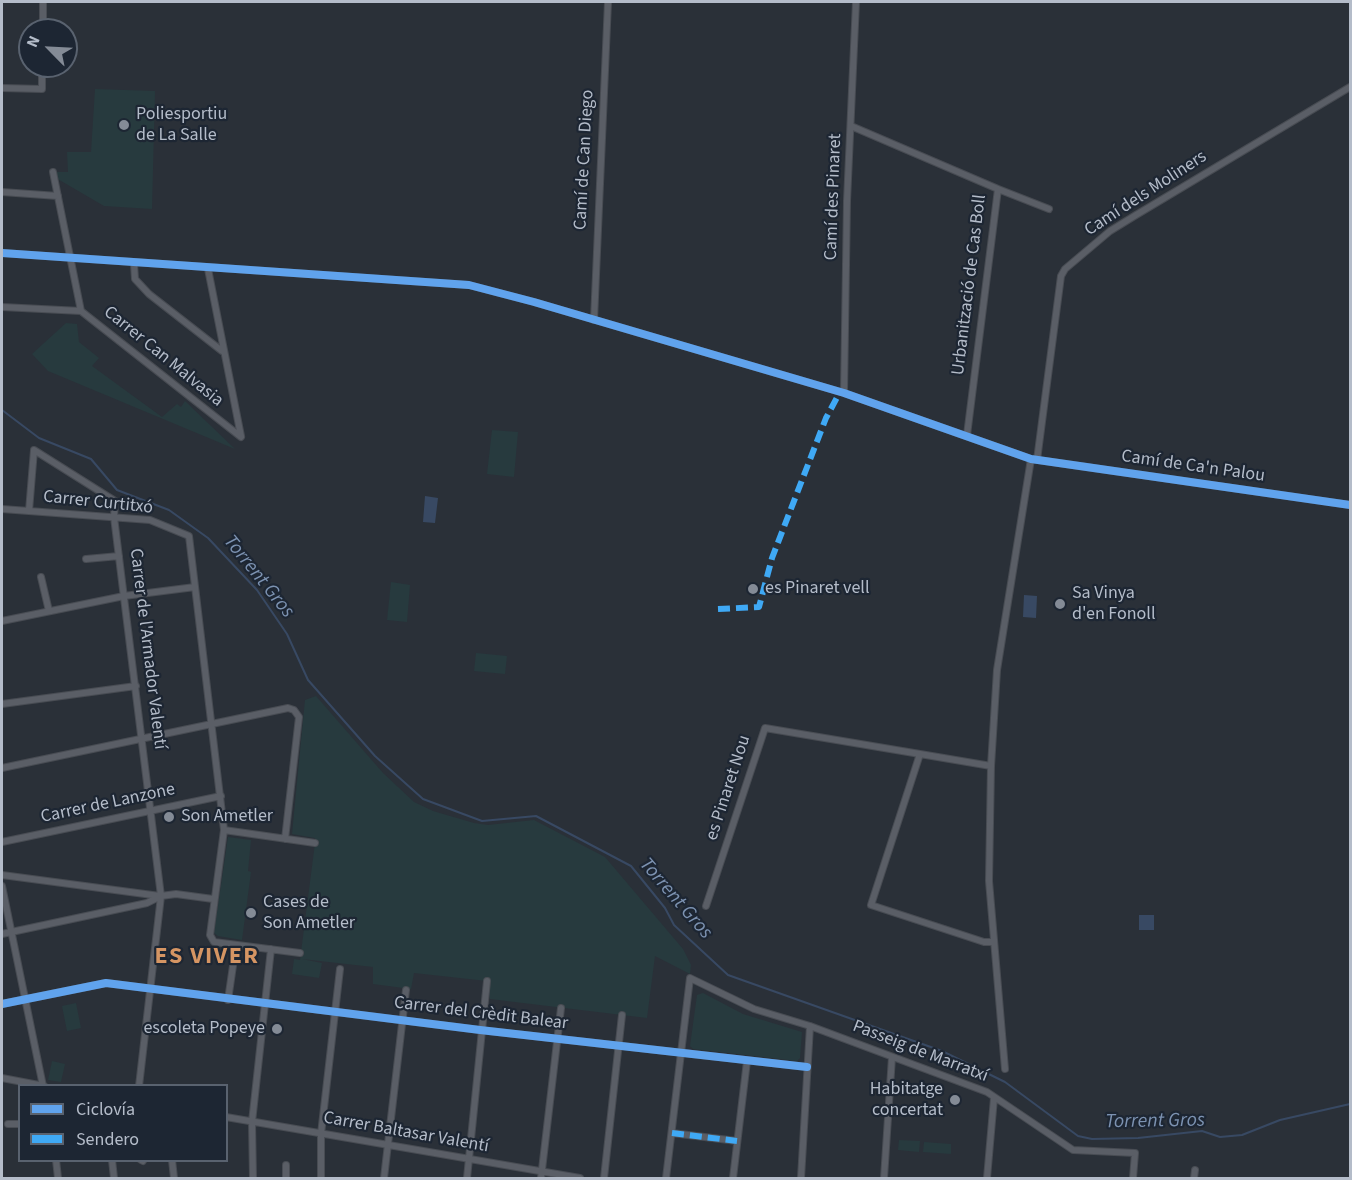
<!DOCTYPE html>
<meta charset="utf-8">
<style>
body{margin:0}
#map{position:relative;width:1352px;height:1180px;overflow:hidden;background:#2a3038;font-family:"Source Sans 3",sans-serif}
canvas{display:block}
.frame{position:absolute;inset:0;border:3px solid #b4bcc9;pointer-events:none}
.legend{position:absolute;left:18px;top:1084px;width:210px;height:78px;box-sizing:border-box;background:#1d2633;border:2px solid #59626f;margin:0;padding:8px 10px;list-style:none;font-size:18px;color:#b4bcc9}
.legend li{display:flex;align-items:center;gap:12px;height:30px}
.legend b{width:30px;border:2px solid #59626f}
.north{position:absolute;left:18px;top:18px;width:60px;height:60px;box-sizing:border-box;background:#1d2633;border:2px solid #59626f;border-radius:50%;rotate:294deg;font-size:16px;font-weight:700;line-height:24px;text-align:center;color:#b4bcc9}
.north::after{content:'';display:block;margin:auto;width:21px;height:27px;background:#848b96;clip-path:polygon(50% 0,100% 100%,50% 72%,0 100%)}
</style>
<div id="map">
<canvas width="1352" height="1180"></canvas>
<div class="frame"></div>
<ul class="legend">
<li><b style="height:8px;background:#60a3ed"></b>Ciclovía</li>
<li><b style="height:8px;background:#3fa9f5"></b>Sendero</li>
</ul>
<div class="north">N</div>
</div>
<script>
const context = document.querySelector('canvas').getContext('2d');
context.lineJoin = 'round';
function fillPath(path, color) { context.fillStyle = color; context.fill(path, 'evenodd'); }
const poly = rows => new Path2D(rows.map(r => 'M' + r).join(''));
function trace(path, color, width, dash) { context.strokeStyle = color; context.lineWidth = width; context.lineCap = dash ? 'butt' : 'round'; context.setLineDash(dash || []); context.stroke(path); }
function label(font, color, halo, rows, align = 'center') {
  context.font = font + ' "Source Sans 3",sans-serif'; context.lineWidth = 4.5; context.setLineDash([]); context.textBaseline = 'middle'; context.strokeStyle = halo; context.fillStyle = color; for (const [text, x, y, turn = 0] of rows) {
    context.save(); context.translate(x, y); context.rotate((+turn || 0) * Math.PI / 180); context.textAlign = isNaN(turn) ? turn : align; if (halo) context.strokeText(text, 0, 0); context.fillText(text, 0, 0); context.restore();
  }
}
fillPath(poly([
 [95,89,155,91,152,209,104,206,56,178,55,172,68,172,67,152,91,152],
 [66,323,77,324,79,342,99,358,92,366,162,417,177,404,181,407,185,401,235,449,48,371,32,354],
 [492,430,518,432,514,477,487,474],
 [391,582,410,585,407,622,387,620],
 [476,653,507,656,505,674,474,671],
 [316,696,383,773,414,802,433,811,474,823,488,825,534,820,605,857,683,949,691,965,690,974,655,956,647,1018,490,999,487,981,414,973,411,989,373,984,373,967,302,959,322,963,319,978,292,974,294,959,300,960,315,843,315,838,292,834,305,700],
 [228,837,251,840,248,871,251,872,242,940,218,936,214,933],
 [703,993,743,1014,802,1032,800,1058,797,1061,693,1049,690,1046,697,995],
 [76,1003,81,1028,67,1031,62,1006],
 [52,1061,65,1064,61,1082,48,1080],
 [899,1140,920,1141,919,1152,898,1150],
 [924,1142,951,1144,951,1154,923,1152]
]), '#273a3e');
fillPath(poly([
 [425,496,438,498,435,523,423,522],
 [1024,595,1037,596,1036,618,1023,617],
 [1139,915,1154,915,1154,930,1139,930]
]), '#384963');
trace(poly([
 [2,410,39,438,91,459,117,490,169,510,208,538,257,590,287,634,308,680,375,756,423,799,482,821,536,816,631,866,665,908,674,925,728,975,942,1051,1005,1082,1078,1136,1092,1139,1138,1138,1202,1131,1220,1137,1242,1135,1280,1120,1350,1104]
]), '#384963', 2);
const street = poly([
 [43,30,43,2],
 [2,88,42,89,42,66],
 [851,126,998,189,967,435],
 [53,172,81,311,241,437],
 [998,189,1049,209],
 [2,192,58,196],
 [2,253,469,285,534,302,844,393,1031,459,1350,505],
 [134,264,135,279,149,294,222,351],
 [208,269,241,436],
 [2,307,81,311],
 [594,320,608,2],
 [844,393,847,201,856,2],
 [1037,460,1061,276,1065,269,1110,231,1136,215,1350,87],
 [2,509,150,520,189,536,224,830,210,935,214,942,300,953],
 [29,511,34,450,115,501,114,517,161,896,139,1086],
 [86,559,119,556],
 [41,577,49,611],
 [2,621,124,596,195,587],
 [2,704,136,686],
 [991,766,920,754,871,905,984,942,992,942],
 [2,768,288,708,294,710,299,717,285,839],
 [224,830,315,843],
 [2,842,221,796],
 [2,875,160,896],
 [2,886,43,1086],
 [706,906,765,728,920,754],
 [2,934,147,903,161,896,176,894,213,899],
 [228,1000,236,945],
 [2,1004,106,983,480,1030,807,1067],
 [1005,1069,989,881,991,766,997,670,1031,459],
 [2,1078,44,1086],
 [226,1117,580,1178],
 [8,1124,20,1124],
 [672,1133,737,1141],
 [56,1160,58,1178],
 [112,1160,114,1178],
 [141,1160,143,1161],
 [172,1160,174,1178],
 [286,1165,286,1178],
 [253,1178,252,1122,271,949],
 [321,1178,321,1134,340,969],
 [384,1178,406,990],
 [467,1178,487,981],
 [541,1178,561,1008],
 [604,1178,622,1015],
 [666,1178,690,978,754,1009,810,1026,987,1092,1073,1150,1135,1153,1133,1178],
 [733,1178,747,1061],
 [801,1178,810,1026],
 [884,1178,892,1057],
 [987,1178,994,1098],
 [1194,1178,1195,1170]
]);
trace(street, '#484c53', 8);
trace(street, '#5a5e66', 6);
trace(poly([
 [718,609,759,607,772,558,826,418,840,392],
 [672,1133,737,1141]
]), '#3fa9f5', 6, [12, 6]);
trace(poly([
 [2,253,469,285,534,302,844,393,1031,459,1350,505],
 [2,1004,106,983,480,1030,807,1067]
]), '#60a3ed', 8);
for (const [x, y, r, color] of [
 [124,125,6,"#848b96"],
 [753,589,6,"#848b96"],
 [1060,604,6,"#848b96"],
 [169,817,6,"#848b96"],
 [251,913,6,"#848b96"],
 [277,1029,6,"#848b96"],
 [955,1100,6,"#848b96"]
]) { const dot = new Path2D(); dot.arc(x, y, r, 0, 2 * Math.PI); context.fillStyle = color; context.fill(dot); trace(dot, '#1d2633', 2); }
label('18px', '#b4bcc9', '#1d2633', [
 ["Poliesportiu",136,115],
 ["de La Salle",136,136],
 ["es Pinaret vell",765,589],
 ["Sa Vinya",1072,594],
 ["d'en Fonoll",1072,615],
 ["Son Ametler",181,817],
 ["Cases de",263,903],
 ["Son Ametler",263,924],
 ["escoleta Popeye",265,1029,"right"],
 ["Habitatge",943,1090,"right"],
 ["concertat",943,1111,"right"]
], 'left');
label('18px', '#b4bcc9', '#1d2633', [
 ["Camí de Can Diego",585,160,-87],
 ["Camí dels Moliners",1146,194,-33],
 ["Camí des Pinaret",834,197,-88],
 ["Urbanització de Cas Boll",970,285,-83],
 ["Carrer Can Malvasia",163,357,39],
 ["Camí de Ca'n Palou",1193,467,8],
 ["Carrer Curtitxó",98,503,6],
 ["Carrer de l'Armador Valentí",147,649,83],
 ["es Pinaret Nou",729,788,-72],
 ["Carrer de Lanzone",108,804,-12],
 ["Carrer del Crèdit Balear",481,1014,7],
 ["Passeig de Marratxí",920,1052,21],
 ["Carrer Baltasar Valentí",406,1133,10]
]);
label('italic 20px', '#7c92b1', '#1d2633', [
 ["Torrent Gros",258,577,51],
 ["Torrent Gros",675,899,49],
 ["Torrent Gros",1155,1122,-1]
]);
context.letterSpacing = '1.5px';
label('bold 24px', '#d59563', '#1d2633', [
 ["ES VIVER",207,958]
]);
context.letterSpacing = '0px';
</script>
